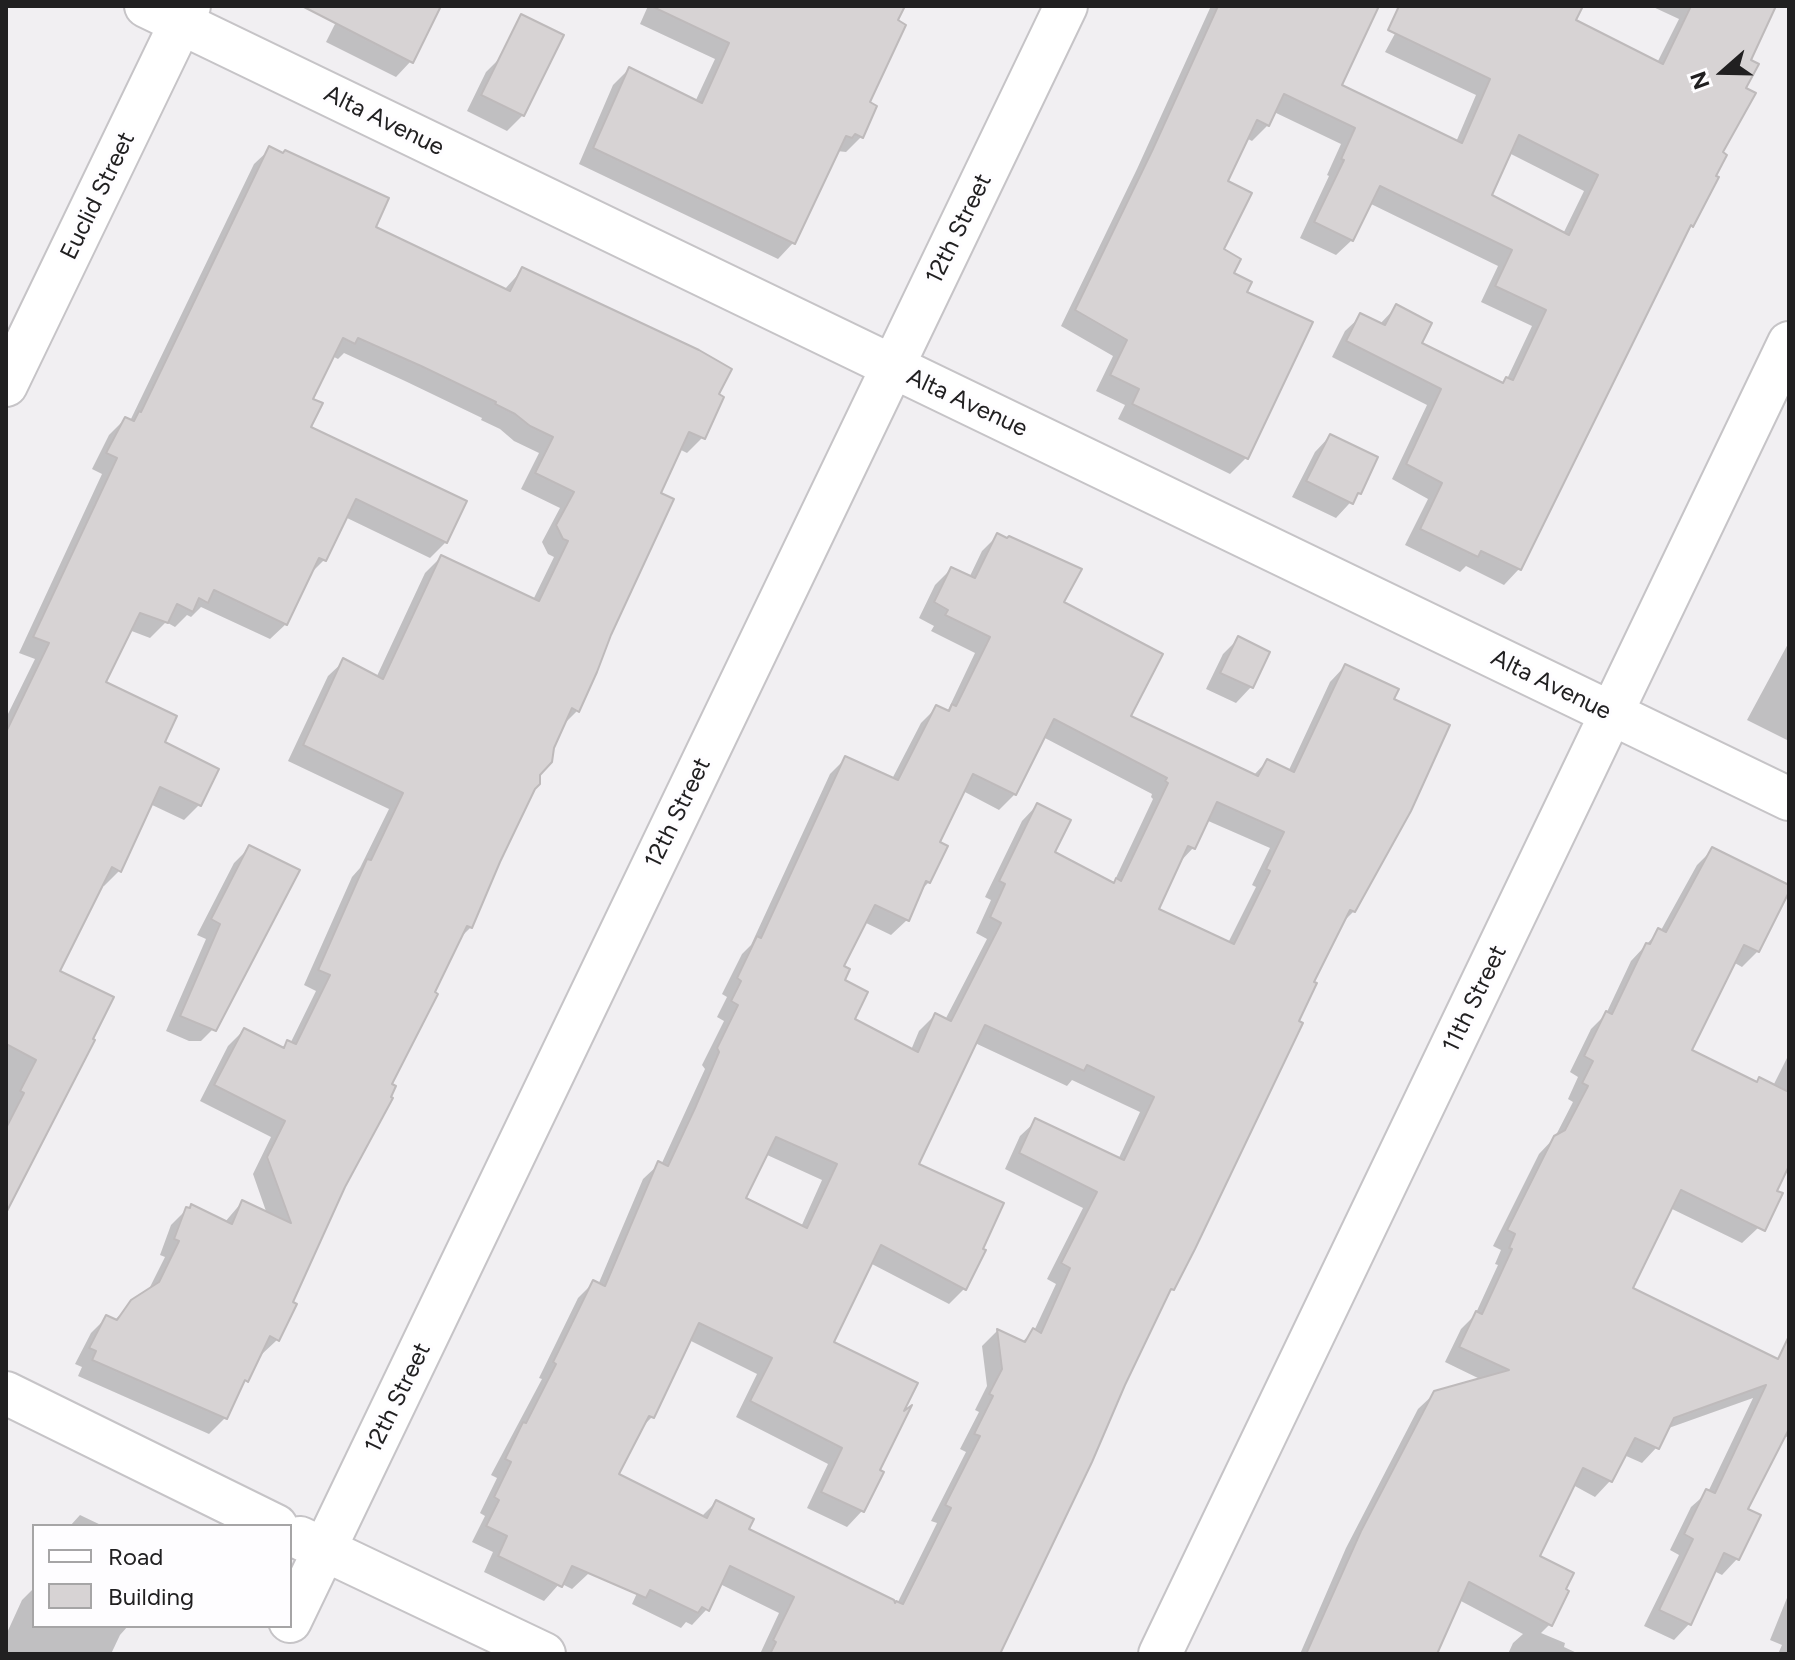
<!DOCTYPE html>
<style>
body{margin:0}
#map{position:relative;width:1795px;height:1660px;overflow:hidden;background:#f1eff2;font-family:Figtree,sans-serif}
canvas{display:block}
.frame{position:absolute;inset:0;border:8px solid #212021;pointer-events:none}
.legend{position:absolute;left:32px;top:1524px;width:260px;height:104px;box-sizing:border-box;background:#fefdff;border:2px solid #a6a5a6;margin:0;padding:10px 14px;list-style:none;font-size:24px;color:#212021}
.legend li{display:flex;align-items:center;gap:16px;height:40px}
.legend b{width:40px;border:2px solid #a6a5a6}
.north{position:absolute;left:1683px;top:32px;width:80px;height:80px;-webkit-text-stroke:6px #fefdff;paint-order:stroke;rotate:250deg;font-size:22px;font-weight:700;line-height:32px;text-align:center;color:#212021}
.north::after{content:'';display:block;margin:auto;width:28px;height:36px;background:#212021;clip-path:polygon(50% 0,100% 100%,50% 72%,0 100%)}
</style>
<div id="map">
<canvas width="1795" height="1660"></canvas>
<div class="frame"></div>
<ul class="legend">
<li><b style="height:10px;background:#fff"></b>Road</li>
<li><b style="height:22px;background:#d7d3d4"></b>Building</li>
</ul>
<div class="north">N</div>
</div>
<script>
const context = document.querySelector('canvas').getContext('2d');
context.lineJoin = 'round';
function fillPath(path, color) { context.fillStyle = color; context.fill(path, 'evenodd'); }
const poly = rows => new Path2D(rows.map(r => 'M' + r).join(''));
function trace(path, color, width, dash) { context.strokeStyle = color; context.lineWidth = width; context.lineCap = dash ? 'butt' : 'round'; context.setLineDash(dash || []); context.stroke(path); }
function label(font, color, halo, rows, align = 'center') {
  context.font = font + ' Figtree,sans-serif'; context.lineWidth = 6; context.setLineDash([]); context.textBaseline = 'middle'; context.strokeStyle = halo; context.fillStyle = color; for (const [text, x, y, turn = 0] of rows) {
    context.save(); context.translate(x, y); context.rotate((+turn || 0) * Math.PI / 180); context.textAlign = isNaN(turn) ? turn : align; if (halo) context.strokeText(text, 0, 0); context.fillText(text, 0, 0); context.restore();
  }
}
fillPath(poly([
 [340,6,439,6,411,61,396,77,326,42,340,14],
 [648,6,903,6,867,103,861,137,846,152,837,151,793,243,778,259,579,164,613,85,629,69,695,102,715,59,640,24],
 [1211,6,1358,6,1339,86,1456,142,1476,95,1385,52,1410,6,1581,6,1574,21,1657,63,1679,19,1651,6,1773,6,1748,61,1743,89,1692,225,1685,232,1519,569,1504,585,1466,566,1460,572,1405,545,1428,499,1392,479,1427,405,1332,357,1345,331,1361,316,1379,325,1396,307,1419,344,1501,384,1507,379,1532,326,1481,302,1498,266,1369,203,1352,240,1336,255,1300,238,1329,176,1327,175,1341,144,1274,112,1268,125,1252,141,1246,138,1225,182,1221,250,1232,274,1245,292,1246,458,1230,474,1118,419,1125,405,1096,391,1113,356,1061,326,1137,169],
 [1509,153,1584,191,1563,234,1490,196],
 [501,57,523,115,507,131,467,111,486,72],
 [270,149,373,228,504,290,523,269,716,395,703,437,687,453,679,449,659,494,577,711,562,726,471,927,458,940,343,1186,290,1303,277,1340,261,1355,259,1354,225,1418,209,1434,78,1376,82,1367,75,1364,91,1333,107,1317,114,1321,133,1301,148,1291,165,1257,160,1255,171,1225,187,1209,225,1222,242,1202,267,1214,253,1174,271,1137,200,1101,228,1046,244,1030,281,1049,287,1042,290,1044,316,991,304,985,352,877,360,868,389,809,288,761,328,676,344,661,376,678,425,573,441,557,533,600,554,557,548,554,542,542,560,508,521,489,539,453,514,441,500,429,481,420,482,418,405,381,344,353,338,359,332,356,311,400,308,428,446,542,430,558,345,517,324,560,309,575,286,624,270,639,201,607,191,617,187,615,175,627,166,622,150,638,129,630,103,683,162,743,200,804,184,820,150,804,119,871,104,886,101,885,58,972,6,1195,6,718,35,659,19,653,102,474,92,469,109,435,125,419,130,421,254,164],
 [1330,436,1359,493,1336,518,1292,497,1315,452],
 [997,536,1062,603,1128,717,1253,776,1267,761,1288,772,1330,682,1345,666,1391,700,1354,911,1342,923,1312,983,1172,1289,1166,1295,996,1654,760,1654,779,1613,720,1584,707,1609,692,1625,686,1622,681,1628,632,1604,651,1563,605,1540,588,1574,572,1589,560,1583,544,1601,484,1572,493,1552,472,1542,485,1516,480,1513,497,1478,491,1475,542,1379,539,1378,578,1298,594,1282,598,1285,643,1179,659,1164,661,1165,705,1069,702,1065,724,1021,717,1017,727,997,722,994,742,954,751,945,830,774,846,758,892,779,921,723,937,707,947,712,975,653,931,631,934,626,919,618,935,585,951,569,969,578,982,551],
 [1043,737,1152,794,1151,797,1153,799,1113,884,1052,853,1037,805,1022,821,985,897,991,900,976,933,987,939,945,1020,935,1015,919,1031,911,1050,853,1019,842,981,842,967,864,922,891,935,907,920,919,892,929,882,937,843,963,791,999,810,1015,794],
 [1206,820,1270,848,1252,885,1256,887,1228,943,1157,910,1179,863,1193,848],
 [975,1043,1067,1086,1072,1080,1140,1112,1118,1160,1036,1121,1020,1136,1005,1169,1083,1208,1047,1279,1056,1284,1034,1331,1021,1343,997,1331,982,1346,987,1386,975,1410,979,1412,960,1449,966,1452,931,1521,937,1523,897,1604,893,1607,747,1530,716,1502,701,1517,616,1475,639,1430,652,1417,689,1340,757,1374,736,1417,828,1464,807,1508,847,1527,862,1511,878,1471,831,1343,870,1263,949,1304,964,1289,916,1165],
 [765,1154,822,1180,801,1227,743,1199],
 [1238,639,1251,687,1236,703,1206,689,1223,654],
 [1789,642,1789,741,1747,720],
 [249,848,217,1025,201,1041,189,1041,166,1031,206,939,197,935,234,863],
 [1712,850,1789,887,1758,951,1742,967,1733,962,1690,1051,1755,1084,1773,1086,1789,1054,1789,1161,1758,1228,1742,1243,1670,1208,1631,1289,1789,1367,1789,1438,1783,1435,1745,1510,1737,1559,1722,1575,1714,1571,1689,1624,1674,1640,1644,1626,1679,1555,1670,1550,1691,1507,1708,1492,1753,1398,1666,1429,1657,1447,1642,1463,1624,1455,1610,1481,1595,1497,1573,1485,1538,1557,1550,1624,1541,1633,1565,1643,1564,1647,1579,1654,1508,1654,1513,1643,1523,1634,1459,1600,1434,1654,1300,1654,1346,1548,1418,1409,1435,1393,1482,1380,1445,1362,1461,1329,1475,1315,1498,1265,1495,1264,1501,1250,1493,1246,1539,1154,1555,1137,1573,1102,1568,1099,1578,1077,1570,1072,1591,1029,1606,1014,1631,961,1659,931,1660,932,1697,865],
 [80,1515,103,1526,70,1526],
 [34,1588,34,1626,128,1626,120,1635,111,1654,6,1654,6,1635,22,1600],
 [1789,1593,1789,1654,1778,1654,1782,1645,1770,1640]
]), '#0003');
const building = poly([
 [302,6,441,6,413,63,302,6],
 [651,6,905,6,898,20,906,25,870,102,877,106,863,138,855,134,852,138,846,136,795,244,593,148,629,67,702,103,729,43,651,6],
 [1218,6,1379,6,1342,85,1462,143,1490,79,1388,30,1399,6,1583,6,1576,20,1663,64,1691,6,1776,6,1751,60,1759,64,1746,88,1756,93,1723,152,1727,155,1716,176,1719,177,1693,227,1691,225,1521,570,1481,551,1478,557,1420,529,1442,483,1406,464,1441,389,1346,341,1360,313,1385,325,1396,304,1432,323,1422,343,1503,383,1506,377,1513,380,1546,310,1495,286,1512,250,1380,186,1353,241,1314,222,1344,160,1341,159,1355,128,1284,94,1269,126,1257,120,1228,181,1252,193,1224,249,1241,259,1234,273,1252,282,1247,292,1313,322,1248,459,1132,404,1139,389,1110,375,1127,340,1075,310,1152,151,1218,6],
 [1519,135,1598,175,1569,235,1492,195,1519,135],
 [521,14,564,35,524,116,481,95,521,14],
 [269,146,283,153,285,150,389,198,376,227,510,291,522,267,699,350,732,369,719,394,724,397,705,439,689,432,661,493,674,499,611,635,597,672,579,712,572,708,554,748,552,762,540,775,540,784,535,789,500,862,472,928,467,926,435,992,438,994,392,1084,396,1086,391,1097,393,1098,345,1187,293,1302,297,1304,279,1341,270,1336,248,1382,245,1380,227,1419,92,1360,96,1351,89,1348,106,1315,117,1320,131,1300,159,1282,179,1241,174,1239,186,1207,190,1208,191,1204,232,1224,242,1200,291,1223,267,1157,285,1121,214,1085,244,1028,284,1048,287,1040,296,1044,330,975,318,970,367,859,371,860,403,793,303,745,343,658,383,679,441,555,539,601,568,541,563,539,556,525,574,492,535,473,553,437,530,426,515,414,495,404,496,402,421,366,358,338,355,344,343,338,313,399,323,403,311,427,467,501,447,543,356,499,326,561,319,558,287,625,214,590,208,603,199,598,193,612,177,604,168,623,140,613,106,682,177,716,165,742,219,769,201,806,160,787,121,872,112,867,60,971,114,997,93,1039,95,1040,6,1213,6,1128,24,1093,20,1091,36,1060,6,1044,6,732,49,643,33,637,117,458,106,453,125,417,134,421,139,411,141,412,269,146],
 [1330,434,1378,457,1361,494,1358,493,1353,504,1306,481,1330,434],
 [997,533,1007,538,1009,536,1082,569,1064,602,1163,654,1131,716,1258,776,1267,759,1294,772,1345,664,1399,689,1394,699,1450,725,1411,811,1355,912,1350,910,1314,982,1317,983,1299,1021,1303,1023,1195,1249,1174,1290,1171,1289,1125,1385,1092,1462,1000,1654,770,1654,776,1642,773,1640,794,1597,730,1566,709,1611,702,1607,698,1613,650,1590,646,1598,572,1566,562,1587,498,1556,507,1536,486,1526,499,1500,494,1497,511,1462,505,1459,523,1422,526,1423,556,1364,553,1362,593,1280,605,1286,658,1161,668,1166,695,1108,719,1052,717,1048,738,1005,731,1001,741,981,737,978,757,936,761,938,845,756,898,780,936,705,949,711,952,704,956,706,990,637,945,615,948,610,934,602,951,567,975,578,997,533],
 [1054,719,1167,778,1165,781,1168,783,1121,881,1116,878,1114,883,1055,852,1071,820,1037,803,999,881,1005,884,990,917,1001,923,951,1021,935,1013,918,1052,855,1019,868,992,845,980,850,969,844,966,875,905,909,921,926,881,930,883,948,846,940,842,973,774,1016,795,1054,719],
 [1217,802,1284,832,1266,869,1270,871,1234,944,1159,909,1188,846,1195,849,1217,802],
 [985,1025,1084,1071,1087,1065,1154,1097,1124,1160,1035,1118,1019,1153,1097,1192,1061,1263,1070,1268,1041,1333,1033,1328,1025,1342,997,1329,1002,1369,989,1394,993,1396,974,1434,980,1436,945,1505,951,1508,903,1604,896,1601,895,1603,894,1600,749,1529,754,1519,716,1500,707,1518,619,1474,649,1416,654,1418,699,1323,772,1358,750,1401,842,1448,821,1492,864,1512,884,1472,880,1470,912,1405,904,1411,918,1383,834,1342,881,1245,966,1290,986,1250,983,1249,1004,1203,919,1164,985,1025],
 [776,1137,837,1164,807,1228,746,1198,776,1137],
 [1238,636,1270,652,1253,688,1220,673,1238,636],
 [249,845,300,870,216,1031,180,1016,220,924,211,919,249,845],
 [1712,847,1789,885,1789,892,1759,952,1744,945,1692,1050,1757,1082,1759,1077,1789,1092,1789,1166,1777,1191,1783,1193,1765,1231,1681,1190,1633,1288,1778,1359,1789,1336,1789,1429,1748,1509,1761,1515,1739,1560,1724,1553,1691,1625,1659,1610,1693,1539,1684,1534,1706,1489,1715,1493,1766,1385,1674,1418,1659,1449,1635,1438,1612,1482,1583,1468,1540,1556,1574,1573,1566,1589,1569,1591,1552,1626,1469,1582,1437,1654,1306,1654,1361,1531,1434,1391,1509,1370,1459,1347,1476,1311,1482,1314,1512,1249,1509,1248,1515,1234,1507,1230,1554,1136,1565,1130,1588,1086,1582,1083,1593,1061,1584,1056,1606,1011,1612,1014,1646,943,1650,944,1658,928,1666,932,1712,847]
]);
fillPath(building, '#d7d3d4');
trace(building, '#bebabb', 2);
const street = poly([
 [146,6,1789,799],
 [6,385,189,6],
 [6,1393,276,1526],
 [300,1538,544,1654],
 [290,1621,1066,6],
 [1160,1654,1789,343]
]);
trace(street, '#c6c4c7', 46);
trace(street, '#fff', 42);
label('24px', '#212021', '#fefdff', [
 ["Alta Avenue",384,121,26],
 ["Euclid Street",98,196,-64],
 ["12th Street",959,229,-64],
 ["Alta Avenue",967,403,25],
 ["Alta Avenue",1551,685,26],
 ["12th Street",678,813,-64],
 ["11th Street",1475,999,-64],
 ["12th Street",398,1398,-64]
]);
</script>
